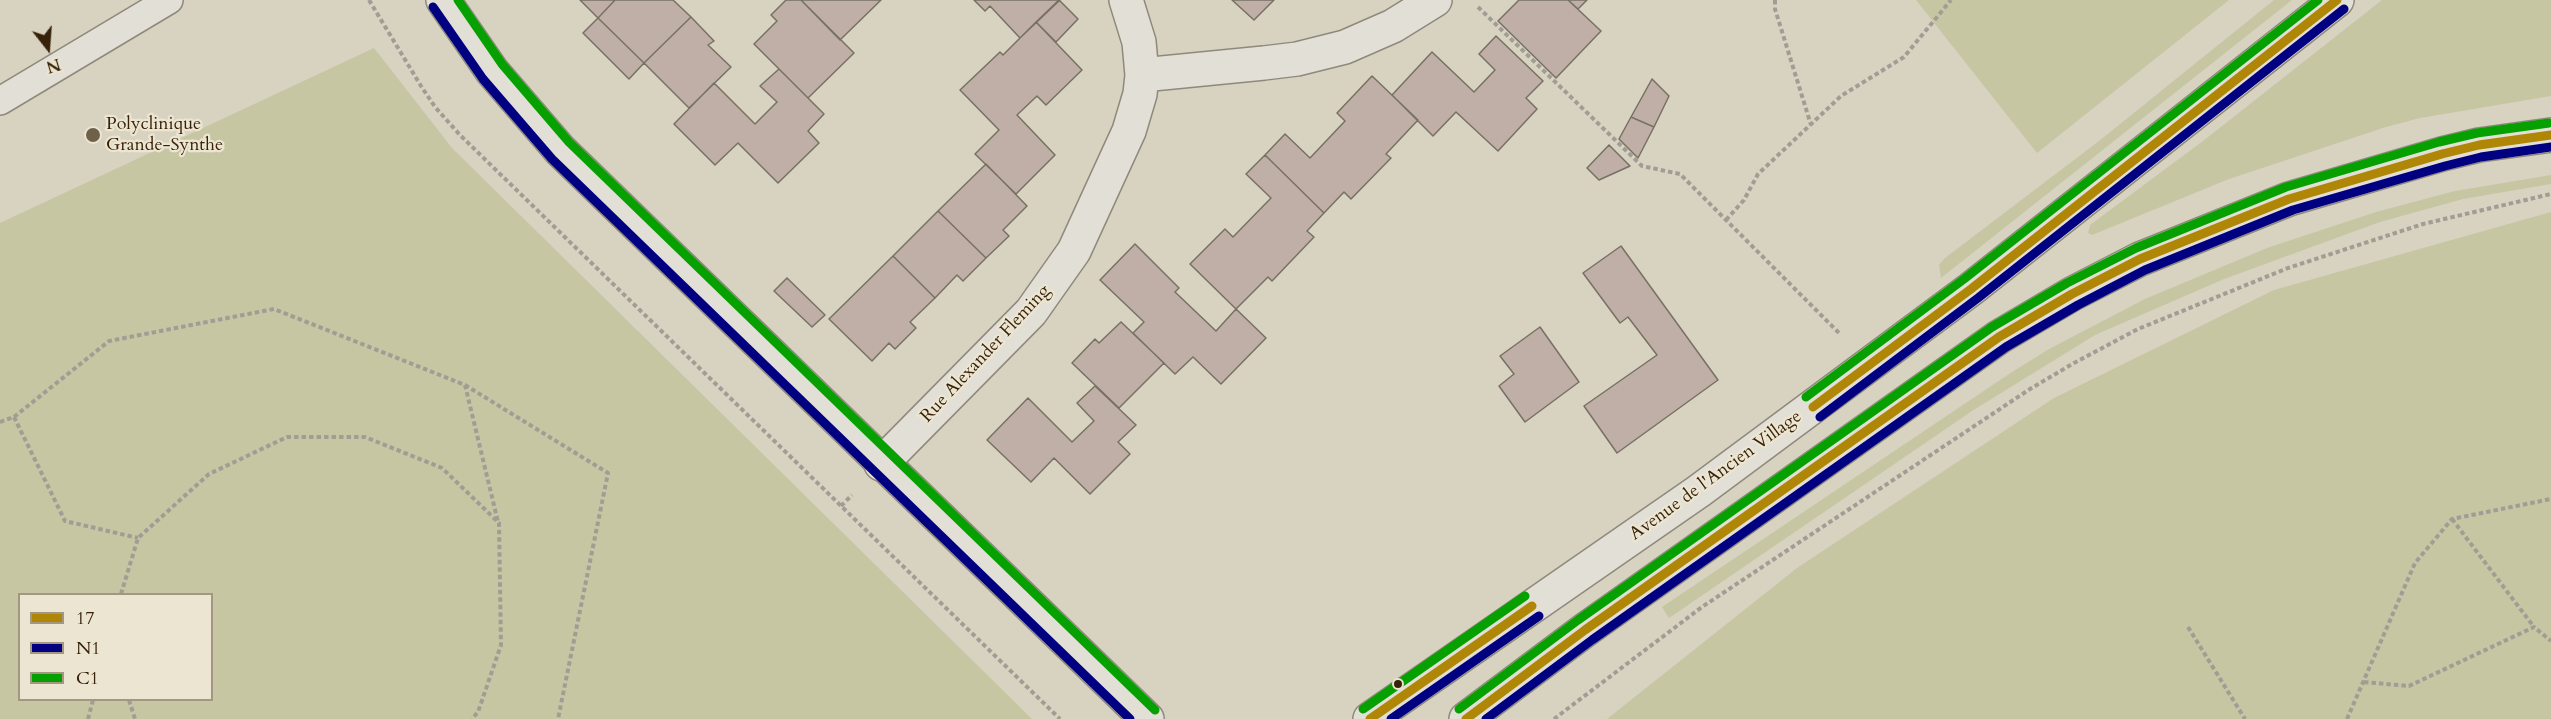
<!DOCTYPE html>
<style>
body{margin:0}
#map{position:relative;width:2551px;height:719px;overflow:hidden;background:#d8d2c1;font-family:Cardo,serif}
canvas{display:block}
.legend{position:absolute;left:18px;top:593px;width:195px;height:108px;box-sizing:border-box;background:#ece5d1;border:2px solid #a49781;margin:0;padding:8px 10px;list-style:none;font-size:18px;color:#372209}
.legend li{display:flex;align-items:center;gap:12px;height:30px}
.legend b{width:30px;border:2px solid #a49781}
.north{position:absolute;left:18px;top:18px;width:60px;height:60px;-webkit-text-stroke:4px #ece5d1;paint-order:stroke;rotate:163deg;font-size:16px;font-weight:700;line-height:24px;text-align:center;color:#372209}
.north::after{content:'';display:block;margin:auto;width:21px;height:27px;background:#372209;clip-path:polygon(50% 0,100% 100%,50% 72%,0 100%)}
</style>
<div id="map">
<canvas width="2551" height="719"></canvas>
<ul class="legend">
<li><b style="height:8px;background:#af8606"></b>17</li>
<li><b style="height:8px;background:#010080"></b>N1</li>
<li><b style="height:8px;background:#06a001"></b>C1</li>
</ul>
<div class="north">N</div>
</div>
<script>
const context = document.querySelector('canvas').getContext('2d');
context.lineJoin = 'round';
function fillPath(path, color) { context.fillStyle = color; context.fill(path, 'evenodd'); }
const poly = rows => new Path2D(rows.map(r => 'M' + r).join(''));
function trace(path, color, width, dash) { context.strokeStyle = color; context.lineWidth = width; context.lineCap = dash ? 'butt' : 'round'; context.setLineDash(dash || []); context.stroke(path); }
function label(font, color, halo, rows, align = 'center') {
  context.font = font + ' Cardo,serif'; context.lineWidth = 4.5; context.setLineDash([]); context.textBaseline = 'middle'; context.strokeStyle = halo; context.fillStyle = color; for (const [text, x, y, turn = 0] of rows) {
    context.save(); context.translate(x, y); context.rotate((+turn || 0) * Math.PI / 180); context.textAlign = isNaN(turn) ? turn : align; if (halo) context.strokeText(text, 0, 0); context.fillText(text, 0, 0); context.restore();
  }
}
fillPath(poly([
 [1916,0,2229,0,2037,153],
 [2274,0,2292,0,1941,278,1939,265,1945,258,2099,141],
 [2382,0,2551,0,2551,96,2420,118,2386,127,2229,179,2092,235,2088,233,2090,225,2203,141],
 [374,48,452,148,1032,719,0,719,0,223],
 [20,594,212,594,212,700,20,700],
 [2551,175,2551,184,2463,199,2380,222,2224,279,2095,335,1972,411,1669,618,1662,607,2009,374,2049,349,2145,299,2267,248,2376,212,2455,191],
 [2551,212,2551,719,1607,719,1797,568,2054,398,2274,290]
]), '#c6c6a3');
const building = poly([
 [580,0,615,0,598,18,580,0],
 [615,0,673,0,691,17,644,63,598,18,615,0],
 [786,0,801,0,854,53,808,98,754,44,777,21,771,15,786,0],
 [801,0,881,0,840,40,801,0],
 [974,0,1060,0,1020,38,990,6,985,11,974,0],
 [1059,0,1078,19,1056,42,1036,22,1059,0],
 [1232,0,1274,0,1254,20,1232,0],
 [1519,0,1568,0,1601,31,1556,78,1498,21,1519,0],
 [1568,0,1587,0,1578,9,1568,0],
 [691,17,714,41,708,45,731,67,689,108,644,63,691,17],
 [598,18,644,63,629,79,583,33,598,18],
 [1036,22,1082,70,1046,105,1037,96,1017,115,1055,155,1016,194,975,154,999,130,960,90,1000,52,1003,55,1036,22],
 [1496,36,1543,81,1526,98,1537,109,1498,151,1456,112,1433,136,1392,95,1432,52,1474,92,1495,70,1479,54,1496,36],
 [779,69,824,114,808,131,819,143,778,183,738,143,715,165,674,124,714,83,755,124,777,102,760,86,779,69],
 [1372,76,1418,120,1386,154,1391,158,1351,199,1344,192,1324,213,1265,155,1285,134,1310,158,1345,121,1337,113,1372,76],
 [1652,79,1669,96,1654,127,1631,117,1652,79],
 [1631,117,1654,127,1638,158,1619,139,1631,117],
 [1609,145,1630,166,1599,180,1587,168,1609,145],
 [1265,155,1324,213,1307,231,1314,237,1272,281,1268,277,1236,309,1190,264,1225,229,1233,237,1271,198,1246,174,1265,155],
 [986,164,1027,206,1003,230,1009,236,986,258,938,211,986,164],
 [938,211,986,258,963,281,957,275,935,298,893,256,938,211],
 [1135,244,1179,288,1175,292,1216,331,1236,309,1266,338,1221,384,1193,357,1175,374,1133,333,1144,322,1100,280,1135,244],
 [1621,246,1718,380,1617,453,1584,406,1657,355,1628,317,1620,323,1583,273,1621,246],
 [893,256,935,298,910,322,916,328,895,349,889,343,872,361,829,319,893,256],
 [787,278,825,315,812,327,774,291,787,278],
 [1121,322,1164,363,1119,408,1072,363,1095,339,1099,343,1121,322],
 [1540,327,1579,382,1525,422,1499,386,1514,374,1500,356,1540,327],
 [1095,386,1136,425,1118,442,1130,454,1090,494,1054,458,1031,482,987,440,1028,398,1072,442,1094,421,1077,403,1095,386]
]);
fillPath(building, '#c0afa6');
trace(building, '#777164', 1.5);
const service = poly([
 [0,101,169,0]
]);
const minor = poly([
 [1142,75,1264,63,1297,59,1345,47,1393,26,1435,0],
 [881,464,1031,312,1074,251,1129,131,1140,94,1142,75,1139,42,1126,0]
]);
const tertiary = poly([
 [443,0,492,71,560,150,1147,719],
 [1370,719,1699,491,1831,393,1971,289,2337,0],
 [1466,719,1585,630,1999,337,2072,294,2140,259,2289,199,2442,154,2479,145,2551,135]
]);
trace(service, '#8f897c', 30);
trace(minor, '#8f897c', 36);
trace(tertiary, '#8f897c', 36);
trace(poly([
 [369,0,421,86,435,107,460,135,1060,719],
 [1775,0,1775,9,1811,125],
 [1478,7,1642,166,1680,174,1840,334],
 [1726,220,1744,200,1758,174,1841,96,1904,57,1951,0],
 [465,385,608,473,558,719],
 [14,417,65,521,138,538],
 [0,422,14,417,109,341,274,309,465,385,498,522],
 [841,506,852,495],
 [2452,519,2534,627],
 [121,594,138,538,209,474,287,437,365,437,442,468,499,523,501,645,478,712,472,719],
 [2188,627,2245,719],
 [2364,682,2409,686,2534,627,2551,641],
 [129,700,135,719],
 [88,719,93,700],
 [1554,719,1702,607,2030,389,2074,363,2138,329,2288,268,2423,224,2551,194],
 [2347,719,2415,563,2452,519,2551,499]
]), '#a29d94', 4, [4.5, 3]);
trace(service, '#e1dfd6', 27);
trace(minor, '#e1dfd6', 33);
trace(tertiary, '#e1dfd6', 33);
trace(poly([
 [1813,407,1971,289,2337,0],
 [1370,719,1532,606],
 [1466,719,1585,630,1999,337,2072,294,2140,259,2289,199,2442,154,2479,145,2551,135]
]), '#af8606', 9);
trace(poly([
 [433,7,483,79,552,159,1130,719],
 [1820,417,1978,298,2344,9],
 [1391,719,1539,616],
 [1486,719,1592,640,2006,347,2078,305,2145,270,2293,210,2445,166,2481,157,2551,147]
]), '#010080', 9);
trace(poly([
 [458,0,502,64,569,142,1155,710],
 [1806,397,1964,279,2318,0],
 [1363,709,1525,596],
 [1459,709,1578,620,1992,327,2067,283,2136,248,2286,187,2439,142,2477,133,2549,123]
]), '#06a001', 9);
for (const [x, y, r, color] of [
 [93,135,8,"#6f6049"],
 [1398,684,5,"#372209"]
]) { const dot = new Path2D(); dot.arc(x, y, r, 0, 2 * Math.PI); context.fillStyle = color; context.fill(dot); trace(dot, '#ece5d1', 2); }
label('18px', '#372209', '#ece5d1', [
 ["Polyclinique",106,125],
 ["Grande-Synthe",106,146]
], 'left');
label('18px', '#372209', '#ece5d1', [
 ["Rue Alexander Fleming",986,354,-47],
 ["Avenue de l'Ancien Village",1716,476,-36]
]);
</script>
